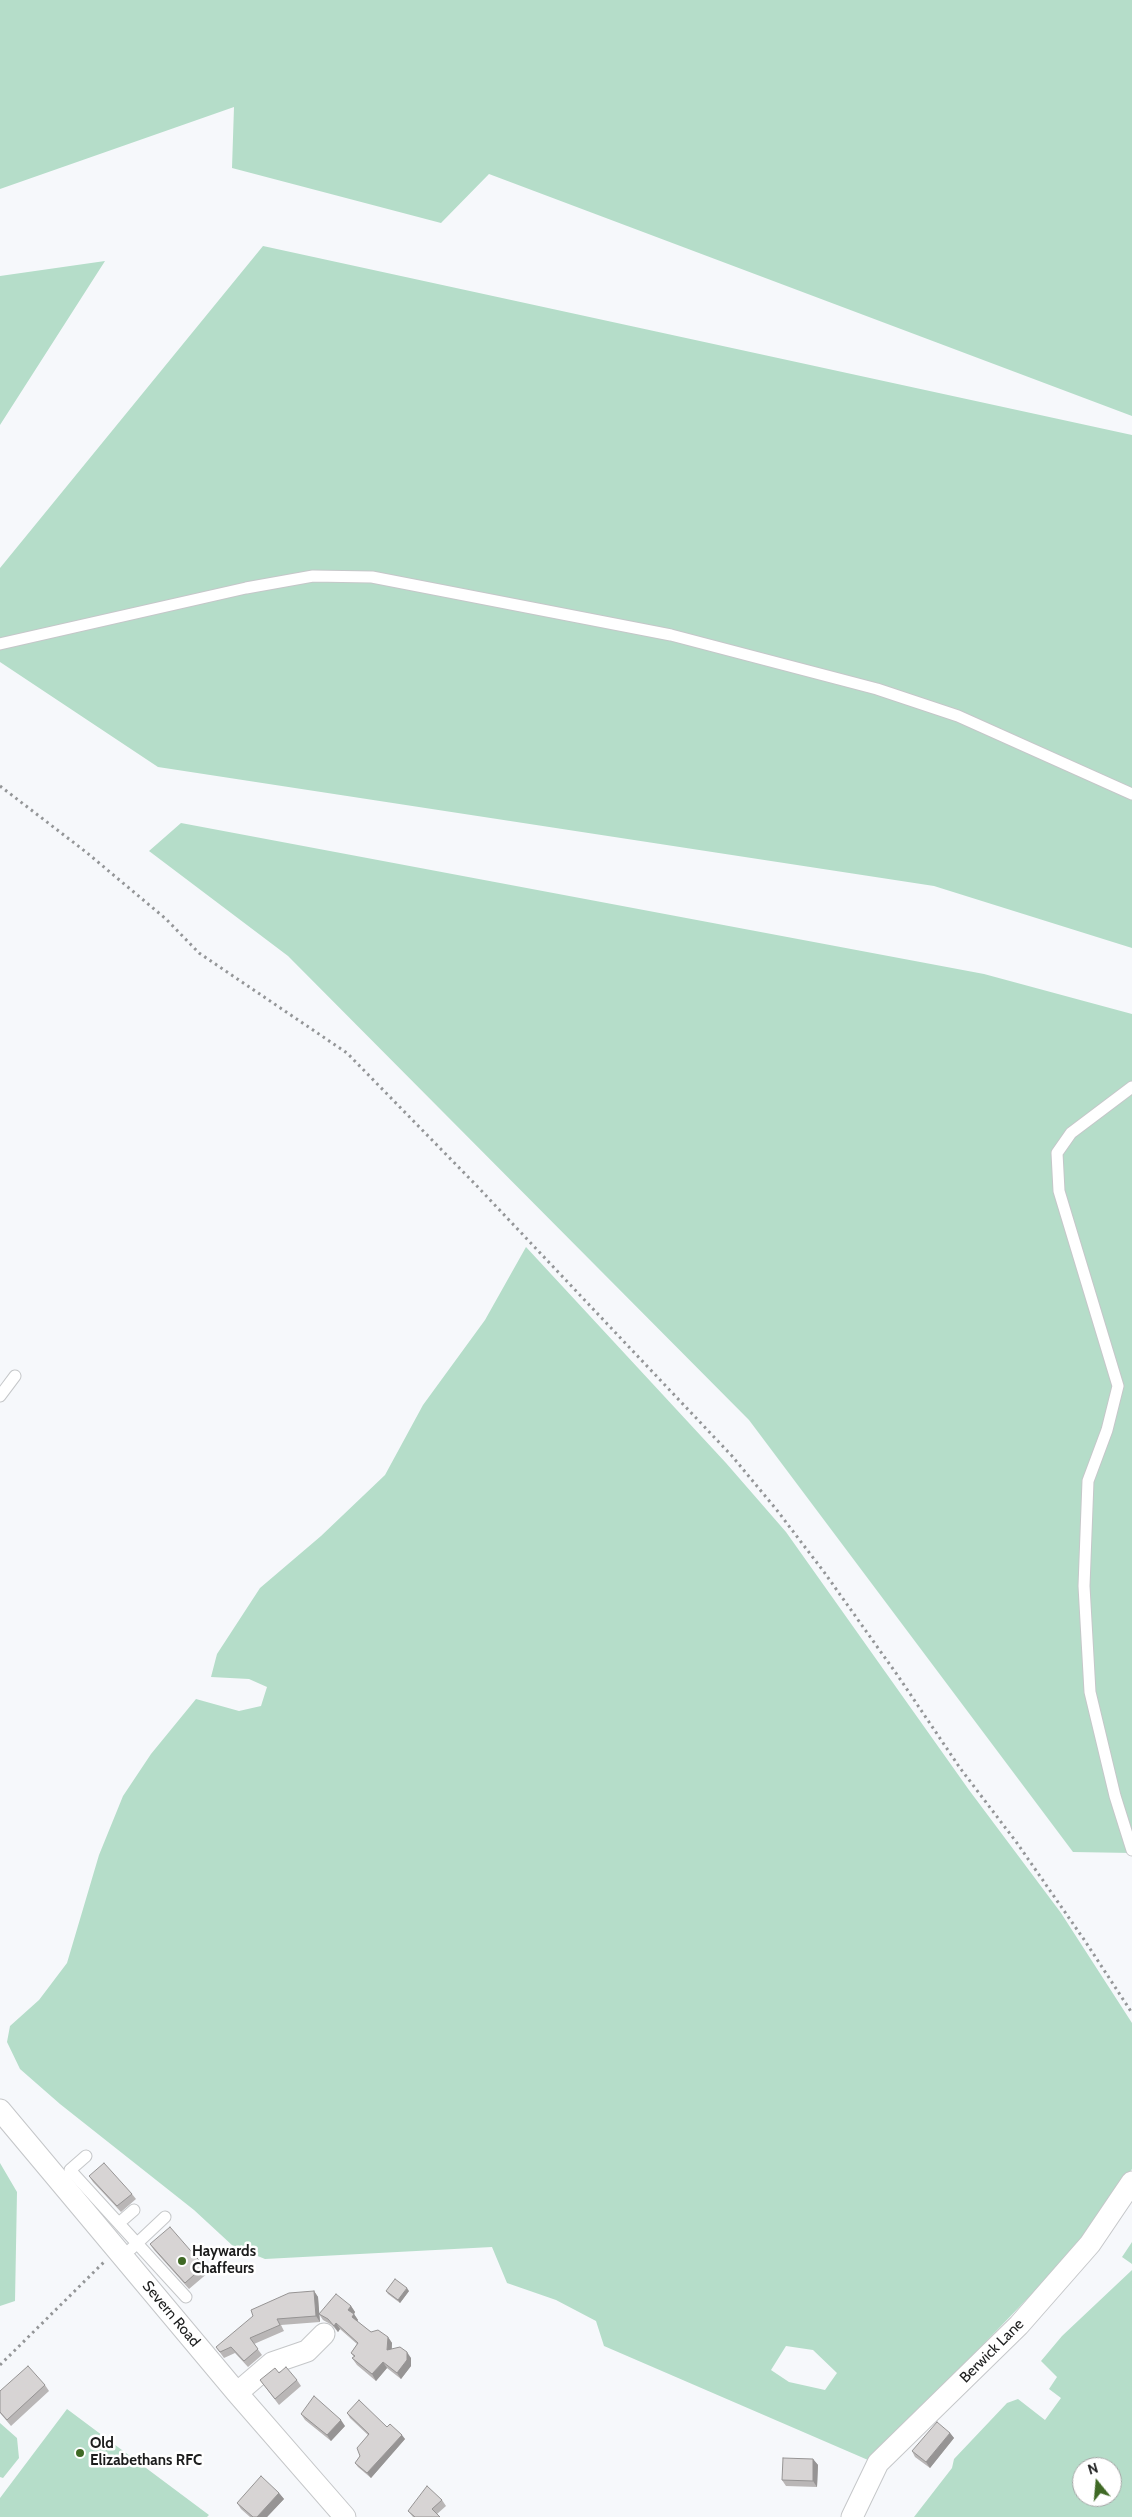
<!DOCTYPE html>
<style>
body{margin:0}
#map{position:relative;width:1132px;height:2517px;overflow:hidden;background:#f6f8fb;font-family:Cabin,sans-serif}
canvas{display:block}
.north{position:absolute;left:1072px;top:2457px;width:50px;height:50px;box-sizing:border-box;background:#fff;border:1px solid #a4a5a5;border-radius:50%;rotate:343deg;font-size:14px;font-weight:700;line-height:20px;text-align:center;color:#1c1d1d}
.north::after{content:'';display:block;margin:auto;width:18px;height:22px;background:#3f6925;clip-path:polygon(50% 0,100% 100%,50% 72%,0 100%)}
</style>
<div id="map">
<canvas width="1132" height="2517"></canvas>
<div class="north">N</div>
</div>
<script>
const context = document.querySelector('canvas').getContext('2d');
context.lineJoin = 'round';
function fillPath(path, color) { context.fillStyle = color; context.fill(path, 'evenodd'); }
const poly = rows => new Path2D(rows.map(r => 'M' + r).join(''));
function trace(path, color, width, dash) { context.strokeStyle = color; context.lineWidth = width; context.lineCap = dash ? 'butt' : 'round'; context.setLineDash(dash || []); context.stroke(path); }
function label(font, color, halo, rows, align = 'center') {
  context.font = font + ' Cabin,sans-serif'; context.lineWidth = 5; context.setLineDash([]); context.textBaseline = 'middle'; context.strokeStyle = halo; context.fillStyle = color; for (const [text, x, y, turn = 0] of rows) {
    context.save(); context.translate(x, y); context.rotate((+turn || 0) * Math.PI / 180); context.textAlign = isNaN(turn) ? turn : align; if (halo) context.strokeText(text, 0, 0); context.fillText(text, 0, 0); context.restore();
  }
}
fillPath(poly([
 [0,0,1132,0,1132,416,489,174,441,223,232,168,234,107,0,189],
 [263,246,1132,435,1132,948,934,886,158,767,0,662,0,568],
 [105,261,0,425,0,276],
 [181,823,984,974,1132,1014,1132,1853,1073,1852,749,1420,288,956,149,851],
 [526,1247,726,1463,786,1532,969,1790,1061,1913,1132,2023,1132,2169,1078,2246,950,2379,899,2428,868,2460,604,2346,596,2321,556,2300,507,2283,492,2247,265,2259,233,2246,194,2210,60,2104,20,2069,7,2042,10,2026,39,2000,67,1963,99,1855,123,1796,151,1754,196,1699,239,1711,261,1706,267,1687,249,1679,211,1677,217,1654,260,1588,321,1536,385,1475,423,1405,485,1320],
 [786,2346,813,2350,837,2373,825,2390,789,2382,771,2370],
 [0,2163,17,2192,15,2301,0,2306],
 [1132,2242,1132,2264,1122,2257],
 [1132,2270,1132,2517,914,2517,952,2468,954,2459,1007,2403,1018,2399,1045,2420,1061,2398,1049,2389,1057,2377,1041,2361,1062,2336],
 [1082,2467,1112,2467,1112,2497,1082,2497],
 [67,2409,209,2515,207,2517,0,2517,0,2498],
 [0,2423,17,2438,19,2458,3,2478,0,2477]
]), '#b5ddc9');
const lane = poly([
 [0,644,246,588,313,576,372,577,671,635,877,689,958,716,1132,794],
 [1132,1087,1071,1133,1057,1153,1059,1191,1118,1386,1107,1430,1088,1481,1084,1586,1090,1692,1115,1796,1132,1850],
 [0,1396,15,1376],
 [86,2156,70,2170,186,2297],
 [119,2223,134,2210],
 [131,2249,165,2217]
]);
const street = poly([
 [0,2110,237,2393,345,2517],
 [237,2393,272,2363,307,2351,324,2334],
 [852,2517,878,2463,1019,2325,1090,2244,1132,2182]
]);
trace(lane, '#c5c7c9', 13);
trace(street, '#c5c7c9', 23);
trace(poly([
 [0,786,86,852,166,919,199,953,347,1053,475,1184,732,1456,776,1509,824,1572,898,1676,960,1768,1017,1843,1085,1941,1132,2013],
 [0,2365,104,2262]
]), '#949698', 3, [2.5, 4]);
trace(lane, '#fff', 11);
trace(street, '#fff', 21);
fillPath(poly([
 [89,2176,132,2194,136,2199,121,2212,93,2182],
 [150,2244,204,2266,209,2272,189,2289,154,2250],
 [314,2291,318,2297,319,2314,351,2306,355,2312,354,2314,358,2320,357,2321,371,2332,388,2337,392,2343,392,2349,411,2358,411,2366,401,2379,387,2368,376,2381,357,2365,352,2358,354,2357,351,2353,357,2344,340,2329,338,2332,332,2325,323,2320,319,2314,320,2322,281,2325,284,2331,254,2344,262,2355,248,2367,235,2353,224,2358,216,2347],
 [386,2291,409,2291,400,2303,388,2294],
 [279,2373,297,2380,301,2386,279,2405,260,2380],
 [45,2385,49,2391,11,2426,0,2413,0,2391],
 [347,2413,387,2427,405,2439,371,2478,358,2467,355,2463,360,2456,368,2435,350,2418],
 [301,2414,345,2426,331,2441,305,2420],
 [950,2433,954,2438,930,2468,915,2457,912,2451],
 [813,2459,818,2465,817,2487,786,2486,782,2480],
 [279,2493,284,2499,267,2517,250,2517,241,2509,237,2503],
 [442,2500,446,2506,437,2514,440,2517,413,2517,408,2511]
]), '#b9b6b6');
fillPath(poly([
 [407,2288,409,2291,400,2303,398,2300],
 [314,2291,318,2297,320,2322,316,2316],
 [351,2306,355,2312,354,2314,358,2320,356,2323,348,2310],
 [336,2323,340,2329,338,2332,334,2326],
 [388,2337,392,2343,391,2356,387,2350],
 [407,2352,411,2358,411,2366,401,2379,397,2373],
 [383,2362,387,2368,376,2381,372,2374],
 [341,2420,345,2426,331,2441,327,2435],
 [950,2433,954,2438,930,2468,926,2462],
 [402,2435,405,2439,371,2478,367,2473],
 [813,2459,818,2465,817,2487,813,2481],
 [279,2493,284,2499,267,2517,257,2517]
]), '#969494');
const building = poly([
 [104,2163,132,2194,117,2206,89,2176,104,2163],
 [170,2227,204,2266,185,2283,150,2244,170,2227],
 [395,2279,407,2288,398,2300,386,2291,395,2279],
 [314,2291,316,2316,277,2319,280,2325,250,2338,258,2349,244,2361,231,2347,220,2352,216,2347,253,2316,251,2310,289,2293,314,2291],
 [336,2294,351,2306,348,2310,354,2314,352,2317,371,2332,378,2330,388,2337,387,2350,400,2347,407,2352,407,2360,397,2373,383,2362,372,2374,352,2358,355,2356,351,2353,358,2343,336,2323,334,2326,328,2319,319,2314,336,2294],
 [28,2366,45,2385,7,2420,0,2412,0,2391,28,2366],
 [286,2367,297,2380,275,2399,260,2380,275,2368,279,2373,286,2367],
 [314,2396,341,2420,327,2435,301,2414,314,2396],
 [359,2400,387,2427,390,2424,402,2435,367,2473,355,2463,360,2456,357,2448,369,2434,347,2413,359,2400],
 [937,2422,950,2433,926,2462,912,2451,937,2422],
 [783,2458,813,2459,813,2481,782,2480,783,2458],
 [261,2476,279,2493,257,2517,253,2517,237,2503,261,2476],
 [427,2486,442,2500,432,2509,440,2517,415,2517,408,2511,427,2486]
]);
fillPath(building, '#d7d4d4');
trace(building, '#969494', 1);
for (const [x, y, r, color] of [
 [182,2261,5,"#3f6925"],
 [80,2453,5,"#3f6925"]
]) { const dot = new Path2D(); dot.arc(x, y, r, 0, 2 * Math.PI); context.fillStyle = color; context.fill(dot); trace(dot, '#fff', 2); }
label('bold 15px', '#1c1d1d', '#fff', [
 ["Haywards",192,2252],
 ["Chaffeurs",192,2269],
 ["Old",90,2444],
 ["Elizabethans RFC",90,2461]
], 'left');
label('15px', '#1c1d1d', '#fff', [
 ["Severn Road",171,2314,50],
 ["Berwick Lane",992,2351,-45]
]);
</script>
